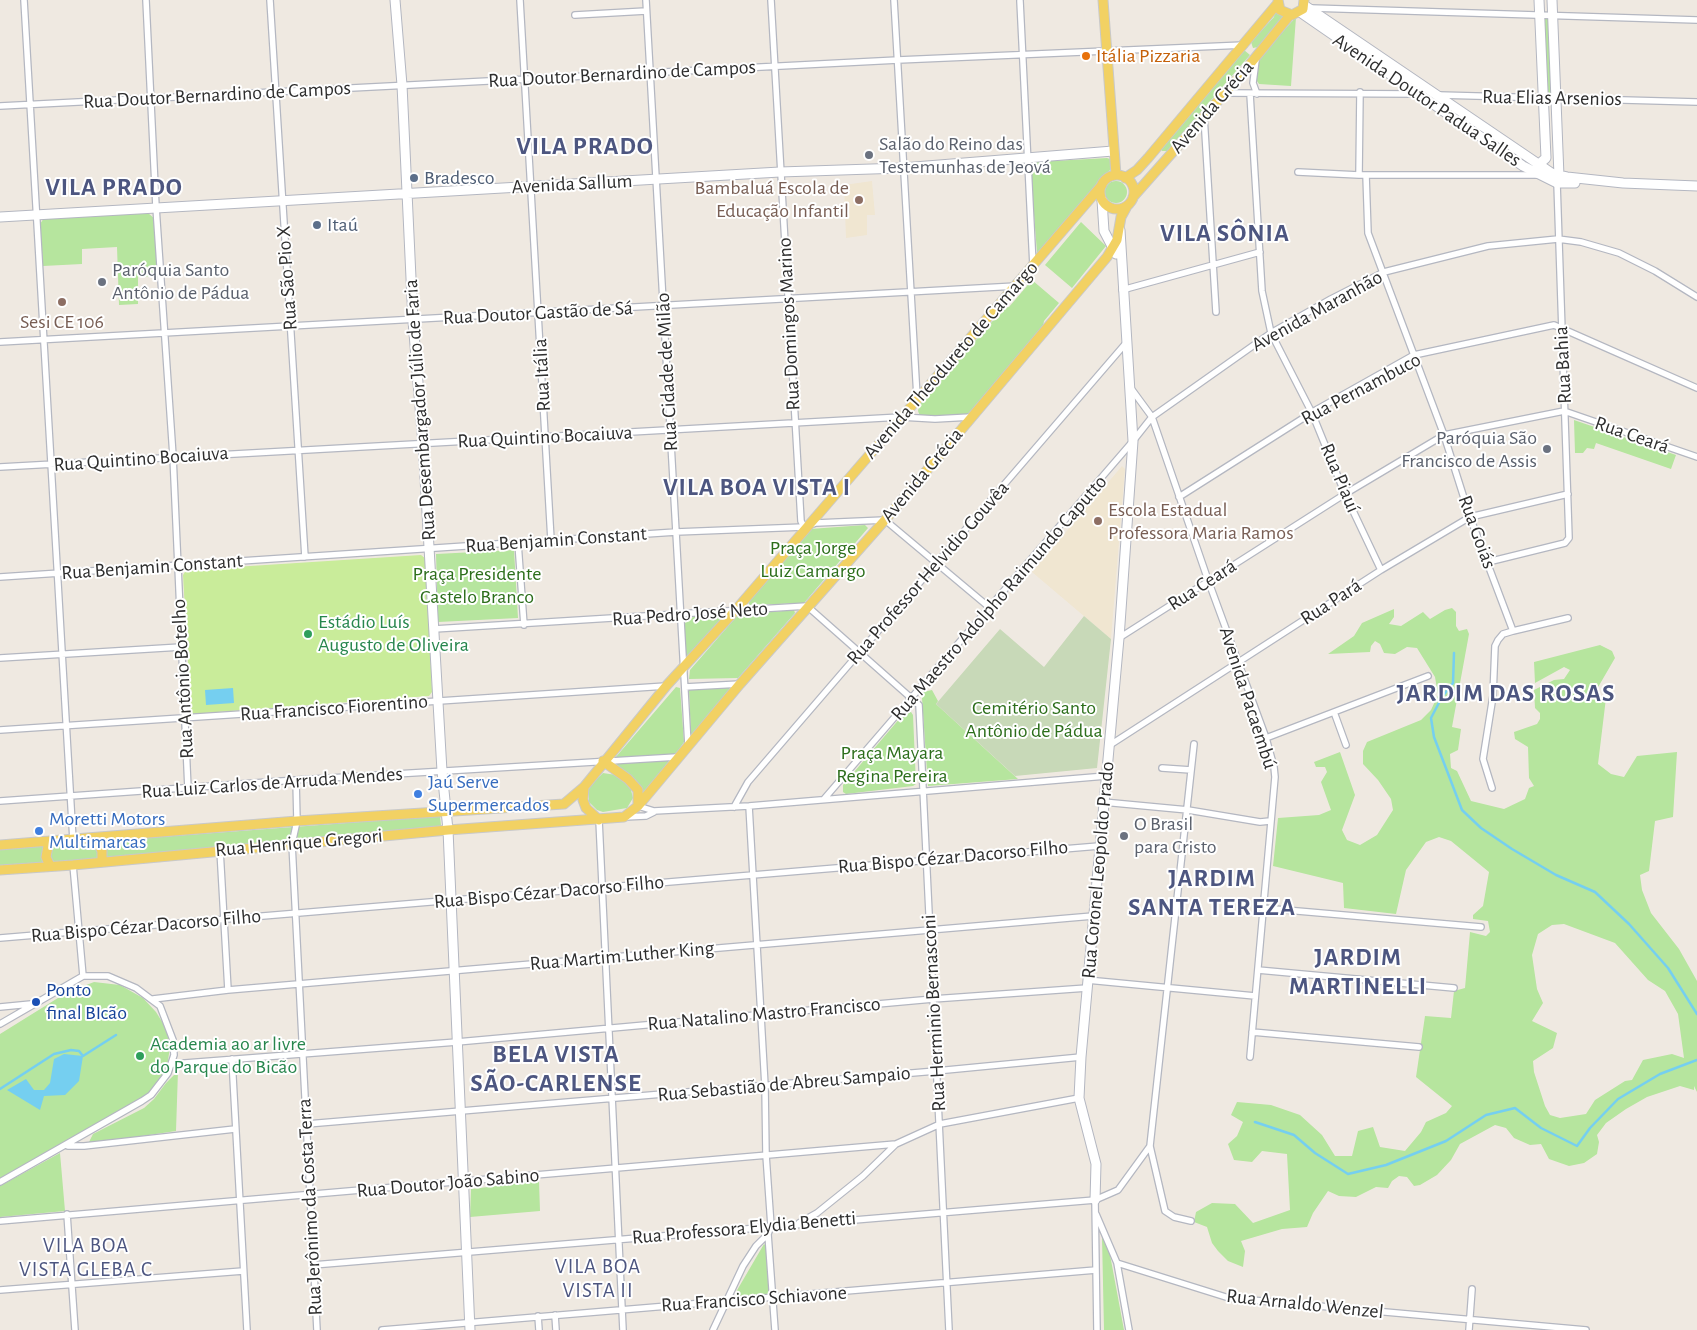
<!DOCTYPE html>
<meta charset="utf-8">
<style>
body{margin:0}
canvas{display:block;background:#efe9e1}
</style>
<canvas width="1697" height="1330"></canvas>
<script>
const context = document.querySelector('canvas').getContext('2d');
context.lineJoin = 'round';
function fillPath(path, color) { context.fillStyle = color; context.fill(path, 'evenodd'); }
const poly = rows => new Path2D(rows.map(r => 'M' + r).join(''));
function trace(path, color, width, dash) { context.strokeStyle = color; context.lineWidth = width; context.lineCap = dash ? 'butt' : 'round'; context.setLineDash(dash || []); context.stroke(path); }
function label(font, color, halo, rows, align = 'center') {
  context.font = font + ' "Alegreya Sans",sans-serif'; context.lineWidth = 4; context.setLineDash([]); context.textBaseline = 'middle'; context.strokeStyle = halo; context.fillStyle = color; for (const [text, x, y, turn = 0] of rows) {
    context.save(); context.translate(x, y); context.rotate((+turn || 0) * Math.PI / 180); context.textAlign = isNaN(turn) ? turn : align; if (halo) context.strokeText(text, 0, 0); context.fillText(text, 0, 0); context.restore();
  }
}
fillPath(poly([
 [872,181,875,215,867,215,867,235,846,238,844,185],
 [1122,466,1125,469,1111,639,1032,572]
]), '#f0e6d1');
fillPath(poly([
 [1275,11,1284,17,1258,47,1253,48,1251,42,1274,17],
 [1296,17,1291,86,1259,84,1255,78,1259,58],
 [1545,18,1550,19,1554,93,1548,95,1545,94,1543,19],
 [1244,50,1250,55,1167,151,1162,151,1160,148],
 [1107,158,1110,159,1112,165,1110,170,1040,254,1037,252,1030,165,1035,162],
 '1105 192a11 11 0 1 1 22 0a11 11 0 1 1-22 0Z',
 [148,213,155,219,157,276,138,277,138,304,119,305,117,247,82,249,82,264,43,266,40,224,44,218],
 [1081,222,1106,246,1072,288,1045,265],
 [1032,280,1059,303,1044,321,1043,326,969,415,923,418,920,416,918,411,919,405,1004,308,1009,307],
 [1574,420,1676,455,1671,469,1596,443,1594,449,1587,448,1583,453,1575,453],
 [865,525,868,528,804,603,749,605,749,601,810,529],
 [514,550,518,618,438,622,436,554],
 [1452,608,1456,612,1456,626,1459,631,1467,629,1469,634,1452,727,1461,729,1458,750,1450,754,1451,768,1457,771,1471,801,1504,809,1525,799,1529,788,1534,786,1529,778,1528,747,1515,739,1514,732,1537,724,1540,719,1540,713,1535,708,1534,690,1554,680,1564,679,1570,670,1564,667,1535,683,1534,662,1600,645,1612,651,1615,658,1597,689,1599,699,1606,698,1598,764,1611,774,1624,777,1637,756,1677,752,1673,817,1655,821,1649,871,1640,875,1642,890,1651,913,1679,949,1697,981,1697,1092,1694,1086,1694,1090,1680,1086,1647,1097,1626,1109,1606,1123,1597,1135,1599,1142,1597,1154,1584,1163,1569,1166,1549,1159,1541,1144,1530,1145,1514,1138,1506,1128,1495,1125,1460,1144,1451,1160,1437,1175,1420,1185,1414,1186,1407,1177,1399,1176,1392,1181,1388,1188,1376,1187,1356,1197,1339,1196,1328,1191,1313,1213,1307,1227,1282,1229,1241,1241,1245,1251,1243,1267,1228,1261,1218,1251,1212,1243,1207,1227,1194,1222,1196,1212,1212,1203,1235,1204,1253,1223,1290,1210,1287,1154,1262,1151,1252,1162,1234,1160,1228,1144,1237,1136,1243,1122,1231,1115,1237,1102,1271,1105,1300,1115,1322,1135,1335,1156,1352,1156,1358,1131,1373,1127,1380,1147,1405,1151,1421,1132,1426,1122,1446,1113,1452,1106,1416,1077,1425,1016,1451,1018,1454,991,1465,988,1470,932,1486,936,1490,932,1488,921,1473,919,1473,915,1483,906,1489,872,1451,841,1439,837,1426,842,1406,870,1396,914,1344,908,1343,883,1273,866,1278,818,1319,815,1331,810,1321,782,1327,772,1325,767,1316,767,1314,762,1340,752,1355,795,1342,830,1347,840,1360,845,1377,835,1393,810,1391,799,1378,780,1363,764,1363,751,1367,742,1421,720,1431,710,1438,695,1435,677,1417,648,1407,647,1395,654,1384,653,1380,644,1375,641,1371,646,1370,652,1328,654,1354,636,1362,623,1394,609,1394,617,1389,624,1401,626,1423,612,1430,619,1445,610],
 [1564,924,1615,943,1648,980,1665,991,1678,1014,1684,1058,1672,1054,1643,1060,1632,1080,1625,1081,1595,1100,1586,1114,1560,1118,1550,1115,1545,1106,1534,1072,1533,1061,1553,1048,1557,1033,1532,1021,1543,1003,1537,989,1532,955,1538,934,1552,925],
 [794,610,795,613,738,678,689,679,690,670,738,615],
 [693,617,718,617,721,620,690,660,685,663,685,623],
 [676,687,680,688,684,742,675,755,615,758],
 [730,687,731,688,691,737,689,690],
 [932,690,938,701,936,704,1018,779,928,786,922,698,923,692],
 [906,711,911,712,913,715,916,784,913,786,846,794,843,792,843,785],
 [671,759,672,761,641,796,636,780,613,765,613,762],
 [603,773,616,775,630,786,633,798,627,808,603,812,597,810,589,802,589,787],
 [440,816,442,835,0,866,0,849],
 [94,982,120,985,143,998,156,1012,166,1028,170,1047,167,1067,163,1078,150,1093,122,1113,0,1180,0,1034,66,993],
 [178,1071,176,1131,88,1144,93,1134,144,1108,154,1099,166,1083],
 [60,1153,65,1211,0,1217,0,1186],
 [539,1181,540,1211,470,1217,471,1189],
 [1102,1237,1105,1237,1108,1244,1124,1330,1104,1330],
 [764,1244,767,1247,770,1295,738,1300,736,1292]
]), '#b6e59e');
fillPath(poly([
 [1084,616,1111,639,1097,768,1015,776,936,704,1000,629,1044,667]
]), '#c8d9b8');
fillPath(poly([
 [421,555,426,559,432,692,429,696,191,714,183,575,185,572,188,570]
]), '#c9ec9a');
fillPath(poly([
 [233,688,234,703,206,705,205,690],
 [64,1054,83,1056,79,1081,65,1095,44,1096,40,1110,7,1090,26,1079,34,1090,44,1090,50,1083,54,1059]
]), '#75cff0');
trace(poly([
 [1454,653,1453,683,1442,697,1431,718,1434,737,1462,810,1481,828,1512,849,1556,875,1595,892,1629,924,1668,968,1697,1014],
 [0,1089,54,1054,71,1050,79,1051,83,1056,116,1035],
 [1255,1122,1294,1135,1315,1153,1348,1174,1386,1165,1446,1141,1486,1115,1515,1108,1541,1128,1577,1146,1590,1128,1618,1099,1660,1074,1697,1060]
]), '#75cff0', 2.5);
const street = poly([
 [24,0,73,840],
 [146,0,156,207,173,456,188,789],
 [270,0,305,557],
 [520,0,551,540],
 [646,0,688,745],
 [771,0,801,521,804,527],
 [894,0,917,397],
 [1020,1,1033,266],
 [1311,8,1697,20],
 [575,15,646,11],
 [1256,60,1253,83,1257,94],
 [1226,93,1418,94],
 [1250,94,1262,291,1271,333,1312,413,1345,494,1381,570],
 [1439,95,1697,102],
 [0,106,898,60,1244,45],
 [1204,116,1216,312],
 [1298,172,1359,175,1538,175],
 [1359,175,1360,92],
 [1366,175,1368,233,1444,435,1470,517,1513,631],
 [1122,290,1260,252],
 [0,342,1016,286],
 [1130,387,1152,417,1208,580,1266,738,1274,767,1275,777,1250,1057],
 [0,467,901,417,935,419,971,417],
 [1179,497,1316,410,1414,355,1554,325,1697,388],
 [518,543,524,625],
 [1488,562,1565,543,1569,538,1557,183],
 [0,577,676,532,804,527,816,523,885,520,990,608],
 [434,629,807,606,919,705,949,1330],
 [1119,638,1345,494,1444,435,1564,411,1697,457],
 [0,658,181,647],
 [685,687,740,684],
 [1334,712,1346,745],
 [0,730,666,686],
 [1266,738,1428,676],
 [1110,745,1381,570,1470,517,1568,494],
 [1162,768,1191,770],
 [296,780,297,821,292,844,317,1330],
 [1492,788,1483,759,1493,696,1495,646,1498,640,1503,634,1513,631,1568,618],
 [824,799,1133,441,1152,417,1271,333,1331,299,1384,272,1488,246,1558,239,1581,242,1619,253,1655,271,1697,297],
 [0,801,296,780,677,757],
 [1103,802,1188,810,1260,822,1270,821],
 [638,806,654,811,749,806,1106,776],
 [749,806,765,1086,766,1155,771,1226,768,1234,775,1330],
 [734,807,748,782,1126,343],
 [624,817,646,816,654,812],
 [599,820,623,1330],
 [220,850,228,990],
 [73,865,83,976],
 [1263,908,1481,927],
 [0,938,1099,846],
 [1258,970,1454,988],
 [1087,980,1255,996],
 [153,999,228,990,1093,916],
 [0,1007,31,1004],
 [0,1024,83,976,108,976,136,988,160,1006,173,1040,174,1055,168,1073,151,1095,142,1101,0,1182],
 [1252,1032,1419,1047],
 [232,1059,247,1330],
 [172,1064,457,1042,933,999,1087,988],
 [307,1124,936,1071,1081,1057],
 [68,1146,84,1146,235,1129],
 [1095,1200,1097,1330],
 [67,1214,75,1330],
 [1096,1214,1117,1263,1129,1330],
 [0,1221,896,1144],
 [1191,1221,1174,1217,1165,1211,1150,1146,1194,744],
 [799,1223,817,1213,863,1176,896,1144,940,1124,1079,1098],
 [1117,1263,1229,1298,1586,1330],
 [313,1265,1095,1200,1118,1190,1150,1146],
 [0,1290,243,1271],
 [555,1315,556,1330],
 [538,1316,539,1330],
 [382,1330,1096,1270],
 [713,1330,743,1266,756,1246,768,1234],
 [1469,1330,1472,1289]
]);
const secondary = poly([
 [395,0,402,85,413,321,423,444,442,771,448,830,470,1330],
 [1552,0,1559,176],
 [1304,5,1553,174,1567,177,1623,183,1697,186],
 [1300,12,1523,166,1557,183,1575,183],
 [1538,165,1546,158,1539,0],
 [1102,200,1104,231,1116,254],
 [0,217,780,172,902,168,1113,151],
 [1095,1200,1096,1164,1079,1098,1081,1057,1119,638,1133,441,1120,230]
]);
const primary = poly([
 [1103,0,1116,175],
 [1278,0,1280,10,1292,15,1303,9,1304,0],
 '1100 192a17 17 0 1 1 34 0a17 17 0 1 1-34 0Z',
 [1125,178,1137,170,1148,158,1278,3],
 [1133,197,1246,69,1290,15],
 [603,761,628,779,638,790,638,806],
 [584,787,583,800,586,808,599,820],
 [96,839,102,851,102,862],
 [49,841,46,857,50,866],
 [0,845,297,821,564,804,584,787,667,685,734,612,1102,185],
 [0,870,73,865,448,830,624,817,638,806,740,684,885,520,1107,257,1117,240,1121,217,1127,206]
]);
trace(street, '#b4b7c1', 8);
trace(secondary, '#b4b7c1', 11);
trace(primary, '#c9c9c9', 11);
trace(street, '#fff', 5.5);
trace(secondary, '#fff', 9);
trace(primary, '#f2d163', 9);
for (const [x, y, r, color] of [
 [1086,56,5,"#e8710a"],
 [869,155,5,"#6b7280"],
 [414,178,5,"#5c6f8a"],
 [859,200,5,"#8d6e63"],
 [317,225,5,"#5c6f8a"],
 [102,282,5,"#6b7280"],
 [62,302,5,"#8d6e63"],
 [1547,449,5,"#6b7280"],
 [1098,521,5,"#8d6e63"],
 [308,634,5,"#2e9e5b"],
 [418,794,5,"#3f7fe0"],
 [39,831,5,"#3f7fe0"],
 [1124,836,5,"#6b7280"],
 [36,1002,5,"#1a4fb4"],
 [140,1056,5,"#2e9e5b"]
]) { const dot = new Path2D(); dot.arc(x, y, r, 0, 2 * Math.PI); context.fillStyle = color; context.fill(dot); trace(dot, '#fff', 2); }
label('20px', '#c56008', '#fff', [
 ["Itália Pizzaria",1096,56]
], 'left');
label('20px', '#2e2e2e', '#fff', [
 ["Rua Doutor Bernardino de Campos",622,74,-3],
 ["Rua Doutor Bernardino de Campos",217,95,-3],
 ["Rua Elias Arsenios",1552,98,1],
 ["Avenida Doutor Padua Salles",1427,100,34],
 ["Avenida Grécia",1212,107,-49],
 ["Avenida Sallum",572,184,-3],
 ["Rua São Pio X",287,278,-94],
 ["Avenida Maranhão",1317,311,-29],
 ["Rua Doutor Gastão de Sá",538,313,-3],
 ["Rua Domingos Marino",789,324,-93],
 ["Avenida Theodureto de Camargo",951,360,-49],
 ["Rua Bahia",1563,365,-93],
 ["Rua Cidade de Milão",667,372,-93],
 ["Rua Itália",542,375,-93],
 ["Rua Pernambuco",1361,389,-28],
 ["Rua Desembargador Júlio de Faria",420,410,-94],
 ["Rua Ceará",1632,435,19],
 ["Rua Quintino Bocaiuva",545,437,-3],
 ["Rua Quintino Bocaiuva",141,459,-4],
 ["Avenida Grécia",922,475,-50],
 ["Rua Piauí",1340,478,67],
 ["Rua Goiás",1477,532,70],
 ["Rua Benjamin Constant",556,540,-4],
 ["Rua Benjamin Constant",152,567,-4],
 ["Rua Professor Helvidio Gouvêa",928,573,-49],
 ["Rua Ceará",1202,585,-33],
 ["Rua Maestro Adolpho Raimundo Caputto",999,598,-49],
 ["Rua Pará",1331,602,-33],
 ["Rua Pedro José Neto",690,614,-4],
 ["Rua Antônio Botelho",183,679,-93],
 ["Avenida Pacaembú",1248,698,72],
 ["Rua Francisco Fiorentino",334,708,-4],
 ["Rua Luiz Carlos de Arruda Mendes",272,783,-4],
 ["Rua Henrique Gregori",299,843,-5],
 ["Rua Bispo Cézar Dacorso Filho",953,857,-5],
 ["Rua Coronel Leopoldo Prado",1098,870,-85],
 ["Rua Bispo Cézar Dacorso Filho",549,892,-5],
 ["Rua Bispo Cézar Dacorso Filho",146,926,-5],
 ["Rua Martim Luther King",622,956,-5],
 ["Rua Herminio Bernasconi",934,1013,-93],
 ["Rua Natalino Mastro Francisco",764,1014,-5],
 ["Rua Sebastião de Abreu Sampaio",784,1084,-5],
 ["Rua Doutor João Sabino",448,1183,-5],
 ["Rua Jerônimo da Costa Terra",310,1207,-93],
 ["Rua Professora Elydia Benetti",744,1228,-5],
 ["Rua Francisco Schiavone",754,1299,-4],
 ["Rua Arnaldo Wenzel",1305,1304,6]
]);
label('20px', '#5b616d', '#fff', [
 ["Salão do Reino das",879,144],
 ["Testemunhas de Jeová",879,167],
 ["Paróquia Santo",112,270],
 ["Antônio de Pádua",112,293],
 ["Paróquia São",1537,438,"right"],
 ["Francisco de Assis",1537,461,"right"],
 ["O Brasil",1134,824],
 ["para Cristo",1134,847]
], 'left');
label('20px', '#4e5e75', '#fff', [
 ["Bradesco",424,178],
 ["Itaú",327,225]
], 'left');
label('20px', '#785e54', '#fff', [
 ["Bambaluá Escola de",849,188],
 ["Educação Infantil",849,211],
 ["Sesi CE 106",62,322,"center"],
 ["Escola Estadual",1108,510,"left"],
 ["Professora Maria Ramos",1108,533,"left"]
], 'right');
label('20px', '#2c6e1b', '#fff', [
 ["Praça Jorge",813,548],
 ["Luiz Camargo",813,571],
 ["Praça Presidente",477,574],
 ["Castelo Branco",477,597],
 ["Cemitério Santo",1034,708],
 ["Antônio de Pádua",1034,731],
 ["Praça Mayara",892,753],
 ["Regina Pereira",892,776]
]);
label('20px', '#27864d', '#fff', [
 ["Estádio Luís",318,622],
 ["Augusto de Oliveira",318,645],
 ["Academia ao ar livre",150,1044],
 ["do Parque do Bicão",150,1067]
], 'left');
label('20px', '#366cbe', '#fff', [
 ["Jaú Serve",428,782],
 ["Supermercados",428,805],
 ["Moretti Motors",49,819],
 ["Multimarcas",49,842]
], 'left');
label('20px', '#164399', '#fff', [
 ["Ponto",46,990],
 ["final BIcão",46,1013]
], 'left');
context.letterSpacing = '1px';
label('21px', '#4d5680', '#fff', [
 ["VILA BOA",86,1246],
 ["VISTA GLEBA C",86,1270],
 ["VILA BOA",598,1267],
 ["VISTA II",598,1291]
]);
context.letterSpacing = '0px';
context.letterSpacing = '1px';
label('bold 25px', '#4d5680', '#fff', [
 ["VILA PRADO",585,146],
 ["VILA PRADO",114,187],
 ["VILA SÔNIA",1225,233],
 ["VILA BOA VISTA I",757,487],
 ["JARDIM DAS ROSAS",1506,693],
 ["JARDIM",1212,878],
 ["SANTA TEREZA",1212,907],
 ["JARDIM",1358,957],
 ["MARTINELLI",1358,986],
 ["BELA VISTA",556,1054],
 ["SÃO-CARLENSE",556,1083]
]);
context.letterSpacing = '0px';
</script>
